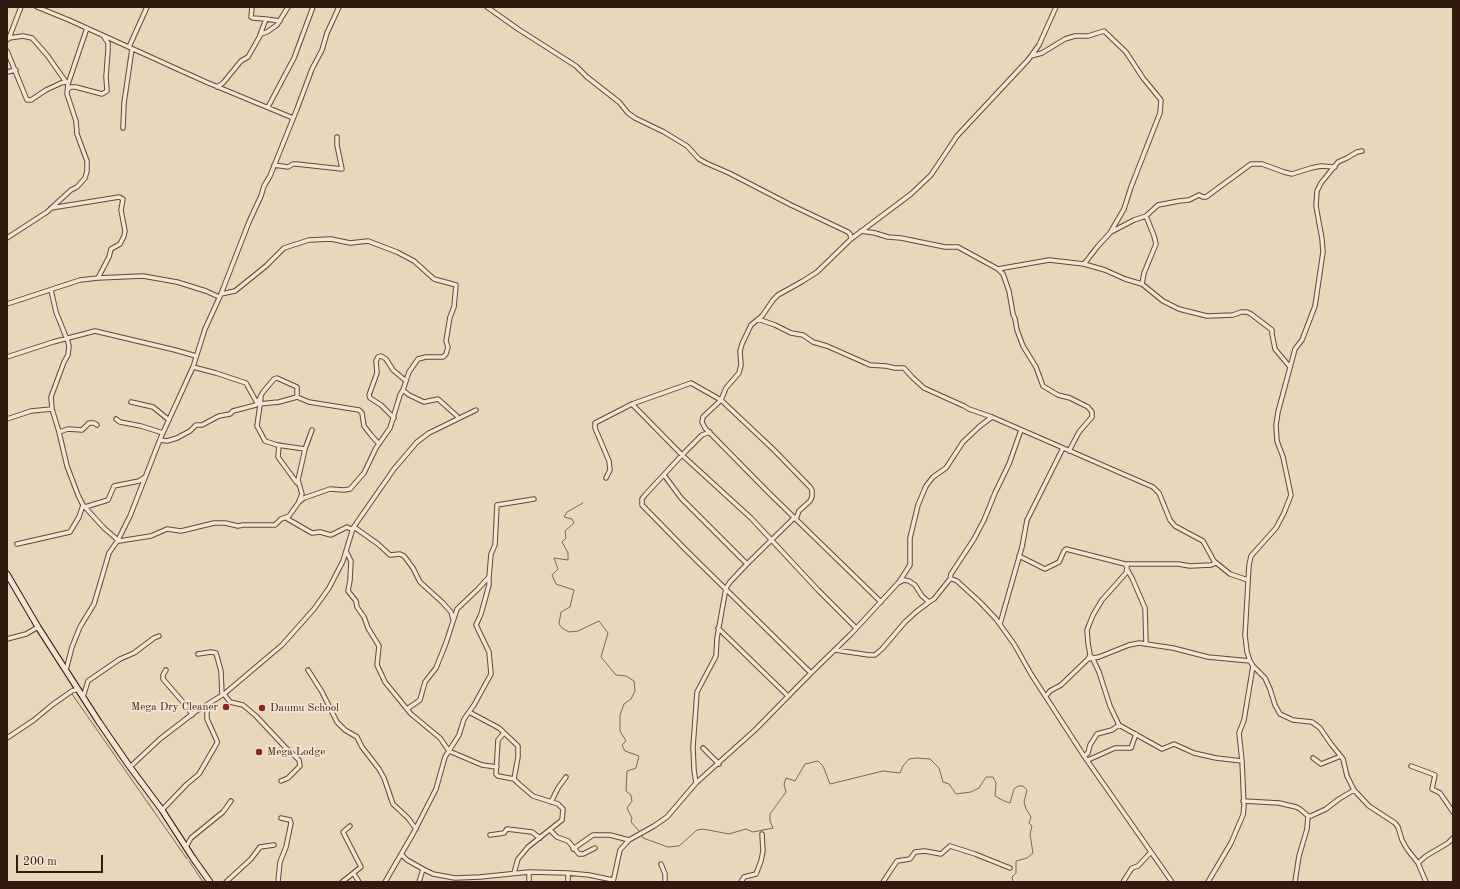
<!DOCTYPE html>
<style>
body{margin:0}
#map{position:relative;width:1460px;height:889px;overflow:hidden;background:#e9d7bb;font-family:"Old Standard TT",serif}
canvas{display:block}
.frame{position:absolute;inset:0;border:8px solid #311a0e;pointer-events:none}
.scale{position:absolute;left:16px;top:855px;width:87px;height:18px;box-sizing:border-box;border:2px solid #311a0e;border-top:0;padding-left:5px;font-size:12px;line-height:14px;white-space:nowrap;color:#311a0e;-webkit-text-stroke:3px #f1e5d3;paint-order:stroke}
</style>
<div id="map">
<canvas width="1460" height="889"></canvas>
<div class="frame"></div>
<div class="scale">200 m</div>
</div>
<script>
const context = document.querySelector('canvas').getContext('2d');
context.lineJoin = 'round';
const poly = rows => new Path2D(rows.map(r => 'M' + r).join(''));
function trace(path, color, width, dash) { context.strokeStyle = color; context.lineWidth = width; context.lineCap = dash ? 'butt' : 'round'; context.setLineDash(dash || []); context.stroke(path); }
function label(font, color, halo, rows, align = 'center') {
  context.font = font + ' "Old Standard TT",serif'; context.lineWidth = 3.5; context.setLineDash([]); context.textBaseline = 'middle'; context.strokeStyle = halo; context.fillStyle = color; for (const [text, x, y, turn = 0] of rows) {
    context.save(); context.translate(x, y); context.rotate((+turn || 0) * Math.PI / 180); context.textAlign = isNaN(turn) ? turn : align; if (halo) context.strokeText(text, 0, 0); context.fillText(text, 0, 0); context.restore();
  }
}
trace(poly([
 [583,503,567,512,564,517,572,519,574,523,565,531,566,538,562,542,568,553,568,560,554,558,558,569,552,575,556,584,574,590,570,607,561,612,559,624,562,628,569,632,578,631,599,621,608,633,601,657,616,675,626,676,634,681,635,691,631,699,624,704,620,715,620,731,626,741,622,745,625,751,639,756,636,768,627,771,626,791,631,795,632,801,627,808,632,818,631,822,640,832],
 [72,694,187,859],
 [642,835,643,838,668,847,679,846,697,830,703,829,729,834,746,829,753,832,773,828,770,821,770,814,786,792,784,784,786,778,795,781,805,764,818,761,823,766,830,784,883,771,900,773,903,766,909,759,917,758,930,759,939,768,943,782,949,784,956,794,971,792,979,788,986,777,993,777,996,783,995,796,1004,801,1010,803,1014,789,1018,786,1023,786,1027,790,1024,802,1026,809,1031,817,1029,823,1032,826,1030,834,1033,853,1027,858,1016,861,1016,873,1012,877,1013,882],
 [189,861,203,882]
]), '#7a6552', 1);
const street = poly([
 [37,7,69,20,206,82,293,118],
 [252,7,251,17,253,18,266,19],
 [487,7,518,29,576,66,587,77,619,102,628,113,635,118,664,132,687,146,699,159,706,163,729,173,791,205,848,232,850,234,851,239],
 [260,35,266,19,280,21],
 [7,40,9,38,21,7],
 [129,47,147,7],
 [7,51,27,100,31,100,46,90,61,83,66,82],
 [1031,56,1042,53,1065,39,1075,36,1088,36,1104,31,1126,52,1143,78,1161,100,1160,113,1131,187,1124,209,1110,233,1098,246,1084,264],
 [7,72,16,70],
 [68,84,87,28],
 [217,87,223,83,241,61,248,57,261,34,267,32,277,25,288,7],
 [68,89,71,87,76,87,102,94,107,91,106,77,108,50,108,43,104,37],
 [268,107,294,58,313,7],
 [123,128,124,103,132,49],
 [1362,151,1357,152,1347,158,1338,162,1321,183,1317,191,1316,206,1322,239,1323,252,1315,306,1302,340,1295,349,1278,412,1276,425,1277,441,1283,457,1291,495,1284,513,1276,528,1251,556,1249,565,1245,635,1247,652,1250,661,1253,666,1265,678,1270,689,1275,705,1280,714,1293,720,1312,722,1320,728,1331,744,1343,759,1347,776,1354,790,1369,806,1395,823,1398,827,1402,840,1407,849,1418,863,1426,882],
 [274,165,288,167,293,164,296,164,342,169,337,145,337,137],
 [51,208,113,198,119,197,123,199,121,210,125,231,124,236,120,244,111,249,109,257,98,278],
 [861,231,875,233,888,237,901,238,945,247,958,247,998,269,1003,274,1009,291,1013,314,1015,319,1017,330,1023,346,1036,367,1043,386,1058,395,1070,398,1088,407,1092,412,1092,417,1079,432,1069,451],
 [1111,232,1134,220,1146,216,1158,205,1179,201,1189,200,1199,195,1203,197,1206,197,1251,164,1262,164,1284,172,1292,174,1311,168,1321,166,1335,167],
 [7,238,47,212,71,190,77,187,85,178,87,171,87,161,77,134,76,121,67,94,68,84,66,82,47,55,32,38,23,36,9,38],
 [998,269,1049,260,1084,264,1105,270,1125,279,1142,284,1163,301,1179,309,1207,316,1233,315,1241,312,1247,312,1251,314,1272,330,1272,334,1275,349,1290,367],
 [1142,284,1144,273,1156,244,1154,236,1146,216],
 [51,290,56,312,68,342,69,346,68,355,64,362,51,397,52,409,59,432,67,466,78,495,83,505,104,528,119,541,151,536,167,529,181,531,214,523,225,523,238,526,243,525,275,525,281,519,289,516,299,502,304,498,330,489,344,490,350,489,364,473,376,448,390,428,400,395,403,390],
 [221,294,235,291,266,266,284,248,309,240,331,239,350,243,368,241,397,252,414,261,434,279,456,285,454,307,450,317,446,341,448,347,446,354,443,357,426,357,418,359,409,372,403,390,409,395,424,402,438,399,457,416],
 [7,304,80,280,98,278,143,276,177,282,206,291,219,297],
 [758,319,775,325,791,333,803,335,813,342,827,346,870,365,886,366,895,368,904,368,912,377,924,388,964,406,969,409,992,417,1153,487,1159,493,1170,520,1175,526,1203,541,1214,561,1230,574,1248,580],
 [7,357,53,342,95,331,175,350,196,356],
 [193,367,216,373,246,383,257,403],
 [261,398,257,426,265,441,277,445,305,449],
 [131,402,153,407,169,420],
 [259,404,279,402,297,397],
 [632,404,682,455,751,518,818,590,856,628],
 [394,418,381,405,370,398,369,395,377,373,376,361,378,357,381,356,386,359,393,370,406,381],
 [7,419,31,411,52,409],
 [116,419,120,422,141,426,163,433],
 [59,432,68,429,82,430,89,423,94,423,97,425],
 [710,432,702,435,682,455,645,495,642,499,642,505,687,551,811,673],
 [160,440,167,441,177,438,190,431,196,425,202,425,219,416,230,414,233,411,256,405,263,392,274,379,277,378,297,387,297,397,309,402,359,410,362,413,364,426,371,435,379,444],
 [279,445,278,457,297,483],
 [664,475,681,498,747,564],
 [606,478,610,470,609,461,595,428,595,423,632,404,691,383,721,400,774,450,810,487,812,490,812,497,810,501,799,511,796,519],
 [299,501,302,494,298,480,305,449,312,430],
 [85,507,108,500,114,486,139,481,145,477],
 [286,518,312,533,320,532,331,535,347,527,353,530],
 [354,527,378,544,390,555,400,554,404,556,413,568,420,582,442,602,451,612,453,619],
 [17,544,70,532,79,517,83,505],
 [346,551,351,561,350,580,348,591,356,601,357,607,364,617,368,628,379,646,377,665,385,682,411,714,440,738,449,751,482,765,497,767],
 [1019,556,1045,569,1059,562,1064,551,1066,549,1125,564,1178,564,1190,566,1211,565,1216,563],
 [1127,569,1132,578,1145,608,1146,643],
 [950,579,951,574,974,539,984,520,995,493,1009,464,1021,430],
 [899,582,910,565,910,538,918,505,926,486,933,477,946,468,963,442,980,426,992,417],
 [881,602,769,493,705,428,702,422,703,417,721,400,726,388,739,373,741,365,740,351,742,344,751,325,762,316,773,300,778,295,803,281,817,272,851,239,911,194,931,175,957,136,1028,60,1039,45,1056,7],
 [1000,624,1022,547,1027,520,1063,448],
 [718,628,788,696],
 [7,639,26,634,38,627],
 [835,650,869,655,875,655,882,649,905,622,916,612,929,602],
 [198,654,211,652,216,653,221,671,222,695],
 [1088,659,1099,657,1129,645,1139,643,1173,648,1208,657,1250,661],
 [66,670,72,647,80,627,94,604,109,553,118,540,130,516,161,437,193,367,205,329,221,294,249,222,261,196,264,186,270,176,297,109,312,69,322,50,327,33,339,7],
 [166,670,163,675,163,679,188,708,192,715],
 [308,670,322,692,337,722,345,730,357,737,362,747,379,769,384,778,393,804,408,818,416,829],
 [224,694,230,702,243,705,256,716,285,747,299,760,300,766,288,778,281,781],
 [1046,696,1050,691,1061,685,1088,659,1090,655,1088,643,1087,630,1093,615,1102,600,1126,573,1127,567,1125,564],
 [83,697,88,681,120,659,134,653,154,638,159,636],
 [407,709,420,700,425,682,436,668,446,643,457,609,477,590,489,577,491,554,495,545,497,505,534,499],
 [469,712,499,728,518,746,518,757,514,779,519,784,533,796,558,804,563,809,562,820,528,847,518,859,514,873],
 [1119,725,1162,749,1174,744,1194,753,1216,758,1242,761],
 [504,733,498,740,496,774,498,776,514,779],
 [7,738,34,720,52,705,72,691,78,689],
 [703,748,719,764],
 [1084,756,1088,753,1090,745,1097,734,1112,730,1119,725,1110,706,1099,672,1092,657],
 [1313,758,1321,764,1341,756],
 [1088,760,1115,748,1131,748,1136,734],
 [1411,766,1435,775,1432,789,1440,793,1453,812],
 [130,767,160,739,195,712,224,694,282,645,314,609,329,588,343,561,353,528,394,469,417,442,429,433,476,410],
 [696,783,694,770,693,747,697,692,716,656,717,638,726,588,730,582,747,564,795,517],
 [1243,801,1279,803,1296,807,1300,809,1308,816,1311,816,1326,809,1339,799,1354,790],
 [551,802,558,788,566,777],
 [162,810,187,784,199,774,217,743,217,741,207,719,207,711,205,706],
 [550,830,557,837,568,841,579,854,583,854,595,848],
 [490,835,504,833,507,829,532,832,540,838],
 [186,847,191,838,223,812,231,801],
 [573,849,593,835,610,835,629,840],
 [401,854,407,860,423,869,433,874,455,878,480,877,529,872,568,873,589,875,613,880],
 [1418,863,1426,856,1448,843,1453,838],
 [661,864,665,874,665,882],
 [354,874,359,882],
 [226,882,251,859,260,847,274,845],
 [278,882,280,862,286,847,291,823,290,820,281,818],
 [342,882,361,867,343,832,350,826],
 [385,882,414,832,436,789,445,757,459,735,464,719,474,705,491,674,489,652,476,625,481,614,489,585,489,577],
 [419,882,423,869],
 [529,882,529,872],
 [568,882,568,873],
 [613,882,620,850,629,840,654,826,667,817,696,783,755,730,811,673,851,634,898,583,904,580,909,581,915,585,922,596,929,602,934,599,950,579,952,579,957,581,981,603,996,619,1014,644,1031,674,1084,756,1172,882],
 [741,882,744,877,756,874,761,861,763,851,762,834],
 [883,882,897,861,910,859,915,852,925,851,941,854,950,846,975,854,1010,868],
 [1123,882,1132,868,1138,866,1151,852],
 [1208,882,1231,843,1243,815,1244,806,1242,761,1239,733,1244,720,1253,666],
 [1295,882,1299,856,1307,829,1308,816]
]);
const secondary = poly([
 [7,574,38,627,99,722,130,767,162,810,193,858,210,882]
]);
trace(street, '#5f4939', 5.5);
trace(secondary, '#311a0e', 7);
trace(street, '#f1e5d3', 3.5);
trace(secondary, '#f1e5d3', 5);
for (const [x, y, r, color] of [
 [226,707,4,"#8f2418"],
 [262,708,4,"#8f2418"],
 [259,752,4,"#8f2418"]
]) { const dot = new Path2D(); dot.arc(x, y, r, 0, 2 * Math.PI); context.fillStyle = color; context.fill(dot); trace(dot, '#f1e5d3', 1.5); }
label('11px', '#311a0e', '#f1e5d3', [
 ["Mega Dry Cleaner",218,707,"right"],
 ["Daumu School",270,708],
 ["Mega Lodge",267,752]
], 'left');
</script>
